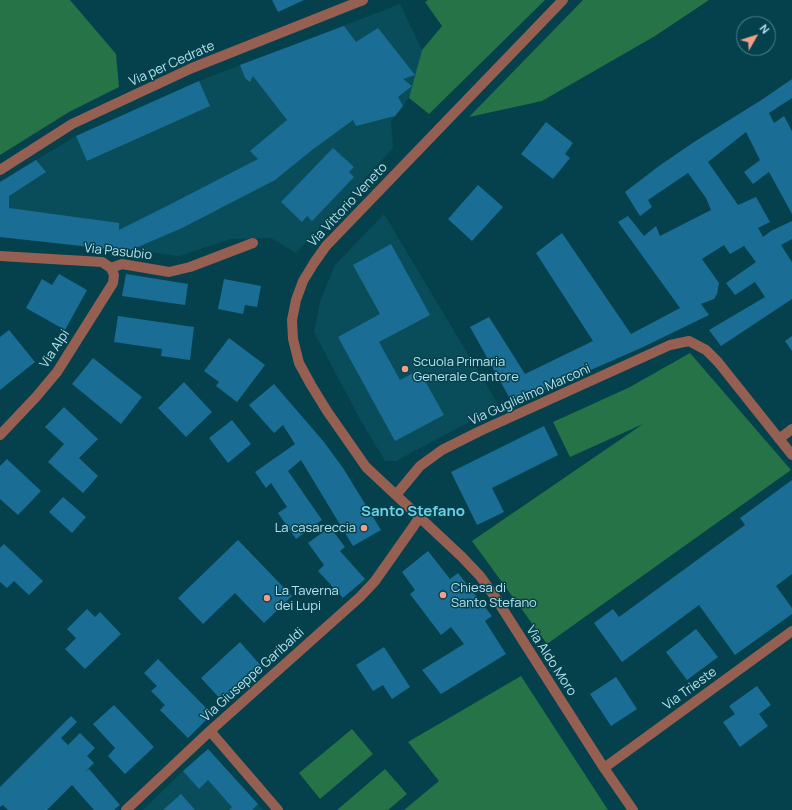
<!DOCTYPE html>
<style>
body{margin:0}
#map{position:relative;width:792px;height:810px;overflow:hidden;background:#05414c;font-family:Manrope,sans-serif}
canvas{display:block}
.north{position:absolute;left:736px;top:16px;width:40px;height:40px;box-sizing:border-box;background:#05414c;border:1px solid #4c828d;border-radius:50%;rotate:51deg;font-size:11px;font-weight:700;line-height:16px;text-align:center;color:#b7e3ee}
.north::after{content:'';display:block;margin:auto;width:14px;height:18px;background:#f49e89;clip-path:polygon(50% 0,100% 100%,50% 72%,0 100%)}
</style>
<div id="map">
<canvas width="792" height="810"></canvas>
<div class="north">N</div>
</div>
<script>
const context = document.querySelector('canvas').getContext('2d');
context.lineJoin = 'round';
function fillPath(path, color) { context.fillStyle = color; context.fill(path, 'evenodd'); }
const poly = rows => new Path2D(rows.map(r => 'M' + r).join(''));
function trace(path, color, width, dash) { context.strokeStyle = color; context.lineWidth = width; context.lineCap = dash ? 'butt' : 'round'; context.setLineDash(dash || []); context.stroke(path); }
function label(font, color, halo, rows, align = 'center') {
  context.font = font + ' Manrope,sans-serif'; context.lineWidth = 3; context.setLineDash([]); context.textBaseline = 'middle'; context.strokeStyle = halo; context.fillStyle = color; for (const [text, x, y, turn = 0] of rows) {
    context.save(); context.translate(x, y); context.rotate((+turn || 0) * Math.PI / 180); context.textAlign = isNaN(turn) ? turn : align; if (halo) context.strokeText(text, 0, 0); context.fillText(text, 0, 0); context.restore();
  }
}
fillPath(poly([
 [400,4,422,50,409,98,391,121,393,148,296,253,271,238,231,239,179,256,131,250,118,250,0,237,0,182,76,136,199,81],
 [384,214,499,406,396,461,385,461,361,421,314,332,320,302,335,265],
 [208,749,263,810,143,810,183,771]
]), '#094d5a');
fillPath(poly([
 [0,0,70,0,116,54,119,87,69,112,0,155],
 [428,0,545,0,429,114,409,98,422,50,442,26,425,2],
 [583,0,709,0,655,36,542,101,469,117],
 [690,353,791,470,547,644,472,541,643,424,570,457,553,422,630,387],
 [521,676,608,810,404,810,439,781,408,742],
 [352,729,373,754,320,799,299,773],
 [385,769,407,794,388,810,337,810]
]), '#257346');
fillPath(poly([
 [272,0,304,0,278,12],
 [344,26,356,42,378,28,415,75,403,79,412,86,398,97,403,106,395,116,356,126,353,120,312,150,275,180,182,228,131,250,118,250,0,237,0,182,36,160,46,172,9,196,9,208,119,223,119,230,171,204,258,159,250,151,287,120,253,76,250,82,245,78,240,65],
 [792,79,792,98,769,113,774,123,784,116,792,131,792,214,769,172,753,184,744,172,760,160,746,132,708,162,738,205,756,197,770,222,758,228,763,237,771,231,792,221,792,239,781,245,792,262,792,299,721,346,709,330,765,297,755,282,735,295,726,283,756,262,744,246,730,254,724,245,702,259,719,283,717,294,714,299,701,304,709,315,641,348,513,404,470,327,489,317,525,374,593,341,536,253,562,233,631,334,680,308,618,222,628,216,644,236,656,226,660,236,711,210,706,198,688,173,648,200,652,207,640,216,625,192,659,166,694,142,763,99],
 [199,81,210,106,87,161,76,136],
 [546,122,573,143,565,154,570,158,553,179,521,154],
 [333,148,354,167,349,172,354,177,312,221,307,216,302,222,281,202],
 [478,185,503,207,472,241,448,219],
 [391,244,430,315,379,342,400,380,419,370,444,415,395,441,338,337,380,314,353,265],
 [59,274,87,290,65,330,26,308,42,279,52,285],
 [126,274,188,284,185,305,122,296],
 [224,279,261,286,257,307,245,305,243,314,218,309],
 [118,316,194,327,190,360,161,356,162,349,114,342],
 [9,330,35,362,0,390,0,337],
 [792,336,792,351,785,341],
 [229,338,265,365,237,402,216,386,219,382,204,371],
 [93,358,142,397,121,424,72,384],
 [184,382,212,412,186,437,158,408],
 [274,384,324,442,343,468,381,530,353,546,301,460,288,471,322,520,296,539,278,513,287,507,271,483,266,488,255,472,295,444,283,425,274,433,249,405],
 [64,407,98,439,79,458,98,476,83,493,48,462,64,444,45,427],
 [232,420,251,444,228,463,209,438],
 [544,426,558,455,492,488,504,512,477,525,451,472],
 [7,459,41,491,18,515,0,499,0,466],
 [792,480,792,574,776,586,792,608,792,614,735,655,699,605,622,662,594,623,613,609,619,617,745,525,740,518],
 [63,497,86,517,72,533,49,512],
 [330,527,345,547,340,551,365,579,343,598,318,571,324,565,308,543],
 [238,540,292,596,264,623,235,593,203,624,178,598],
 [4,544,43,581,29,595,14,581,7,588,0,582,0,548],
 [428,551,450,579,458,573,492,616,485,621,506,654,441,694,422,670,464,644,451,627,441,635,410,594,415,590,402,572],
 [87,609,95,617,100,612,121,634,85,669,65,649,76,638,67,629],
 [696,629,718,657,687,680,666,652],
 [240,642,262,667,223,702,201,678],
 [384,647,410,687,392,699,383,685,373,691,356,665],
 [158,659,212,714,188,738,160,710,165,705,151,691,157,686,144,673],
 [616,677,637,709,611,726,590,694],
 [757,686,771,705,759,714,768,726,740,747,723,722,735,714,729,706],
 [114,705,154,747,125,774,108,756,115,748,93,724],
 [71,716,77,722,61,738,68,745,80,733,95,748,87,756,94,763,84,773,89,769,120,805,114,810,94,810,72,785,47,810,8,810,3,805,0,807,0,787],
 [208,749,258,804,252,810,229,810,232,807,208,780,199,789,183,771],
 [181,794,195,810,163,810]
]), '#1a6e95');
trace(poly([
 [563,0,326,246,314,263,303,281,296,300,292,320,293,339,299,363,311,385,327,411,366,467,462,557,480,576,495,597,604,768,633,810],
 [0,170,72,124,192,68,363,0],
 [0,256,102,262,111,268,122,264,169,272,190,267,253,243],
 [0,435,36,397,57,372,113,283,114,275,111,268],
 [779,439,792,429],
 [396,495,420,466,442,450,480,431,670,345,689,341,706,350,718,362,792,455],
 [210,731,278,810],
 [604,768,792,631],
 [126,810,210,731,360,597,375,581,420,517]
]), '#955f52', 10);
for (const [x, y, r, color] of [
 [405,369,4,"#f49e89"],
 [364,528,4,"#f49e89"],
 [443,595,4,"#f49e89"],
 [267,598,4,"#f49e89"]
]) { const dot = new Path2D(); dot.arc(x, y, r, 0, 2 * Math.PI); context.fillStyle = color; context.fill(dot); trace(dot, '#05414c', 1.5); }
label('13px', '#b7e3ee', '#05414c', [
 ["Via per Cedrate",172,64,-24],
 ["Via Vittorio Veneto",348,205,-47],
 ["Via Pasubio",118,252,6],
 ["Via Alpi",55,349,-57],
 ["Via Guglielmo Marconi",530,395,-24],
 ["Via Aldo Moro",551,661,57],
 ["Via Giuseppe Garibaldi",253,675,-42],
 ["Via Trieste",690,689,-36]
]);
label('13px', '#b7e3ee', '#05414c', [
 ["Scuola Primaria",413,362],
 ["Generale Cantore",413,377],
 ["La casareccia",356,528,"right"],
 ["Chiesa di",451,588],
 ["Santo Stefano",451,603],
 ["La Taverna",275,591],
 ["dei Lupi",275,606]
], 'left');
label('bold 15px', '#6ed1e7', '#05414c', [
 ["Santo Stefano",413,512]
]);
</script>
